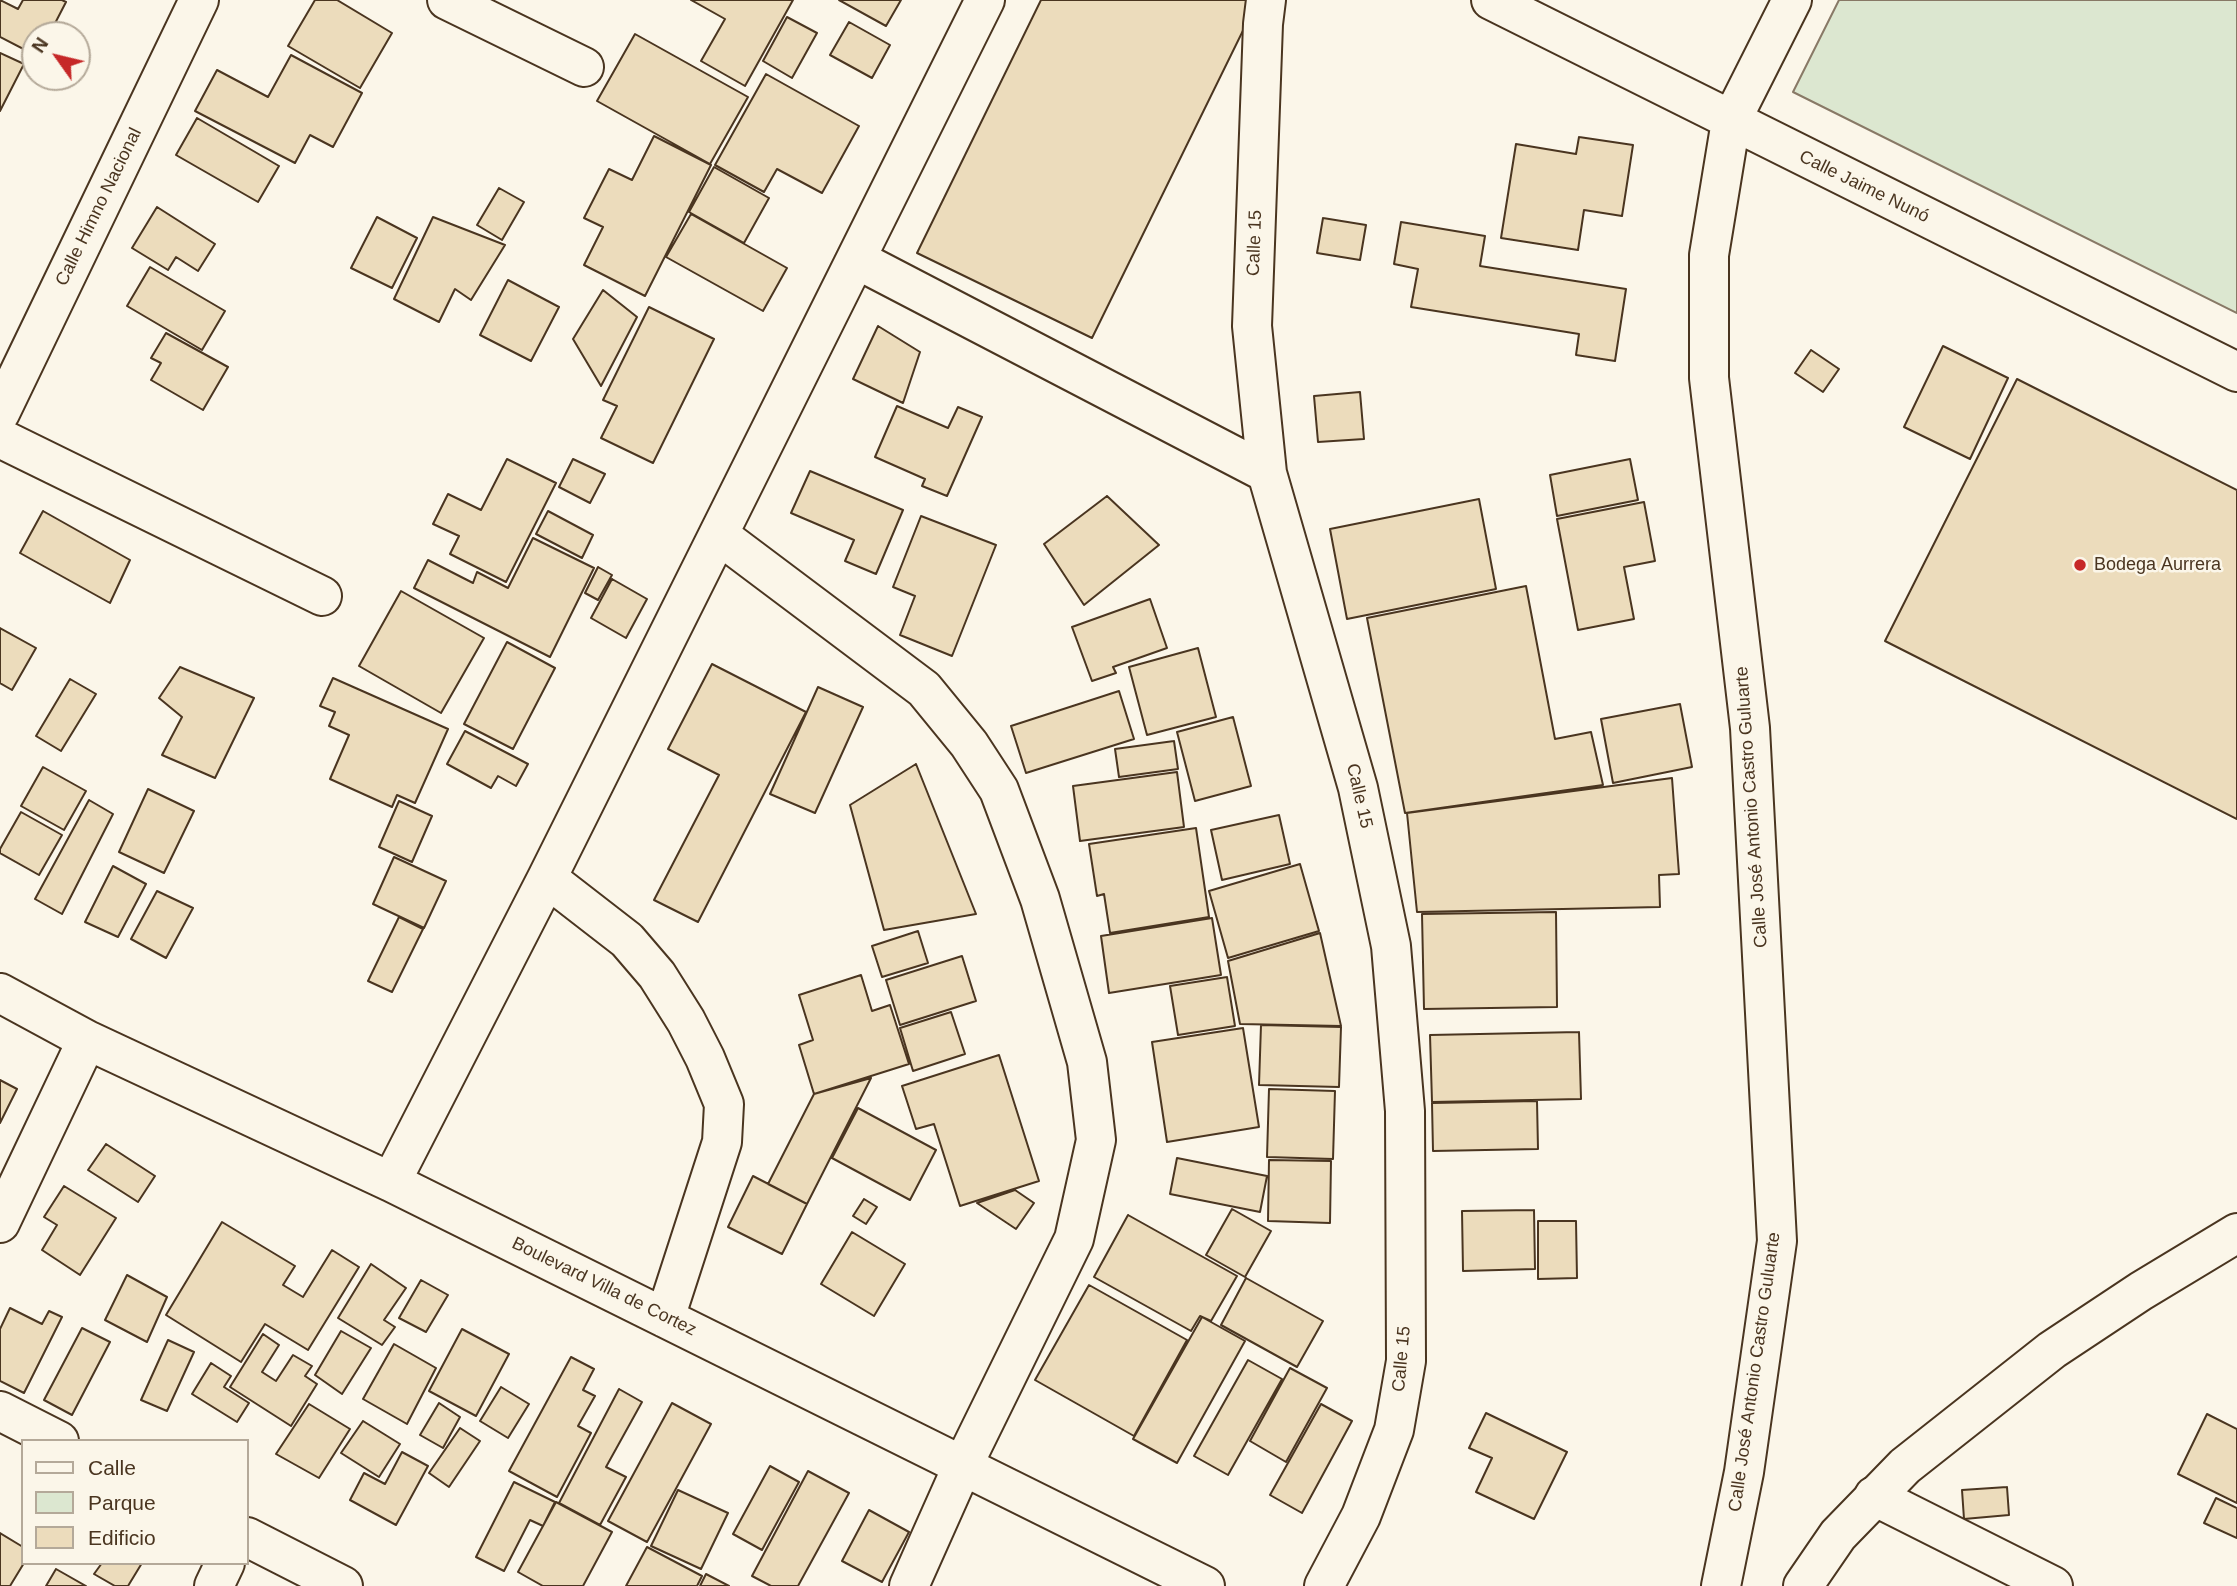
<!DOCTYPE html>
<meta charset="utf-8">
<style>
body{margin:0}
#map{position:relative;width:2237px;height:1586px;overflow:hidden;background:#fbf6e9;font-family:Arial,sans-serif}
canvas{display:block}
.legend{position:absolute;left:21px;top:1439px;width:228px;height:126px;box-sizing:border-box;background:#fbf6e9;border:2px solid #b4a999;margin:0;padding:9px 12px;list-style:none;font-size:21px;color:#4a3520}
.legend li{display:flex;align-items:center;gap:14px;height:35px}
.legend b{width:35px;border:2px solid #b4a999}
.north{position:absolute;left:21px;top:21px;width:70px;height:70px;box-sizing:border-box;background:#fbf6e9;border:2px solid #b4a999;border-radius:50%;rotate:304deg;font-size:19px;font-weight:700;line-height:28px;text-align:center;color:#4a3520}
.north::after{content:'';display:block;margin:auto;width:24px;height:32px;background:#c62828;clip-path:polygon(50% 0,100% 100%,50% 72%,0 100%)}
</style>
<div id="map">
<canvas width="2237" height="1586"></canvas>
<ul class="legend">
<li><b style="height:9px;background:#fbf6e9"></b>Calle</li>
<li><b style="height:19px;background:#dce7d0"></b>Parque</li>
<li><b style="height:19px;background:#ecdcbc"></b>Edificio</li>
</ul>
<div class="north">N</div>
</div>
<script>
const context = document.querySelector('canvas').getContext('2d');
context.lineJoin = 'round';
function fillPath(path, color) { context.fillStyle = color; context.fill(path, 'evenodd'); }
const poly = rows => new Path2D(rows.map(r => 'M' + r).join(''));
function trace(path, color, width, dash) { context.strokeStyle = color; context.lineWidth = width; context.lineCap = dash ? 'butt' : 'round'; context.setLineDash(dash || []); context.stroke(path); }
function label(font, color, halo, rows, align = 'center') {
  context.font = font + ' Arial,sans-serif'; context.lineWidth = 5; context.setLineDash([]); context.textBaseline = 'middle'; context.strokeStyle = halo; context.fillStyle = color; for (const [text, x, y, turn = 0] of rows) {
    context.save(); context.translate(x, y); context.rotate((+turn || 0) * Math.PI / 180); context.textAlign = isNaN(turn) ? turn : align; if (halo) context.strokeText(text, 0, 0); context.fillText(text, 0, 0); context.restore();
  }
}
const green = poly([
 [1839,0,2237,0,2237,313,1793,92,1839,0]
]);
fillPath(green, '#dce7d0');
trace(green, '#887966', 2);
const building = poly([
 [0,0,18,9,23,0,62,0,66,2,49,35,35,35,35,55,0,37,0,0],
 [315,0,337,0,392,33,360,88,288,46,315,0],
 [691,0,793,0,745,86,701,61,725,19,691,0],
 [839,0,901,0,886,26,839,0],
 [1041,0,1258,0,1092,338,917,253,1041,0],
 [787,17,817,33,792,78,763,61,787,17],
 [849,22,890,45,872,78,830,55,849,22],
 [635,34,748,97,710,164,597,101,635,34],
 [0,53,24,64,0,111,0,53],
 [291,55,362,93,333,147,310,135,295,163,195,111,217,70,268,97,291,55],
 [766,74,859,126,822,193,777,169,764,192,715,165,766,74],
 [197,118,279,166,258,202,176,155,197,118],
 [654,136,711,165,645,296,584,265,603,227,584,218,609,169,632,180,654,136],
 [1579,137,1633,145,1622,216,1584,210,1578,250,1501,238,1516,144,1576,154,1579,137],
 [714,167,769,198,744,243,689,212,714,167],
 [499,188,524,202,502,240,477,225,499,188],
 [157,207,215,244,198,271,176,257,168,270,132,248,157,207],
 [691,214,787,268,763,311,666,257,691,214],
 [377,217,417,238,392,288,351,268,377,217],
 [433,217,505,245,471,300,455,289,439,322,394,299,433,217],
 [1323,218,1366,225,1360,260,1317,253,1323,218],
 [1401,222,1485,236,1480,266,1626,289,1615,361,1576,355,1579,334,1411,307,1418,269,1394,264,1401,222],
 [150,267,225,311,202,350,127,306,150,267],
 [508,280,559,307,531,361,480,335,508,280],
 [603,290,637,317,601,386,573,339,603,290],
 [649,307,714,339,653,463,601,438,617,406,603,400,649,307],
 [878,326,920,352,903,403,853,379,878,326],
 [166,333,228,367,203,410,151,380,161,363,151,358,166,333],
 [1943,346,2008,378,1970,459,1904,427,1943,346],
 [1811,350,1839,369,1823,392,1795,373,1811,350],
 [2017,379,2237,490,2237,819,1885,641,2017,379],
 [1360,392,1364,439,1318,442,1314,396,1360,392],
 [897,406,948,428,958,407,982,417,947,496,922,486,925,479,875,457,897,406],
 [507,459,556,483,506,582,450,554,459,536,433,524,448,494,481,510,507,459],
 [573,459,605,474,590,503,559,487,573,459],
 [1630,459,1638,500,1557,516,1550,475,1630,459],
 [810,471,903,510,876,574,845,561,854,540,791,513,810,471],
 [1107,496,1159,545,1084,605,1044,544,1107,496],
 [1479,499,1496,589,1347,619,1330,529,1479,499],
 [1644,502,1655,561,1624,567,1634,619,1578,630,1557,519,1644,502],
 [43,511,130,560,110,603,20,553,43,511],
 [548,511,593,535,582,558,536,534,548,511],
 [921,516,996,545,952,656,900,635,915,596,893,587,921,516],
 [533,538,594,568,550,657,414,588,428,560,473,583,477,572,508,588,533,538],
 [598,567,612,575,598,600,585,593,598,567],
 [612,579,647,599,626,638,591,618,612,579],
 [1526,586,1555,739,1591,732,1603,785,1405,813,1367,618,1526,586],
 [401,591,484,638,441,713,359,666,401,591],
 [1150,599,1167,648,1113,667,1116,673,1092,681,1072,627,1150,599],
 [0,628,36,648,12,690,0,683,0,628],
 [507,642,555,668,513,749,464,724,507,642],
 [1198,648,1216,717,1147,735,1129,667,1198,648],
 [712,664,806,712,698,922,654,900,719,775,668,749,712,664],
 [180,667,254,698,215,778,162,755,182,717,159,698,180,667],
 [333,678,448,729,415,803,397,795,392,807,330,779,349,735,329,726,335,712,320,706,333,678],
 [70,679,96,694,61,751,36,736,70,679],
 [818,687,863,707,815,813,770,794,818,687],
 [1119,691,1134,739,1026,773,1011,726,1119,691],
 [1680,704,1692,767,1613,783,1601,719,1680,704],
 [1233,717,1251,786,1195,801,1177,732,1233,717],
 [465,731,528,764,516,786,498,776,491,788,447,764,465,731],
 [1174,741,1178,769,1119,777,1115,749,1174,741],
 [916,764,976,914,884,930,850,805,916,764],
 [43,767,86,791,64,830,21,806,43,767],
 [1177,772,1184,827,1080,841,1073,786,1177,772],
 [1672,778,1679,874,1659,875,1660,907,1417,912,1407,813,1672,778],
 [148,789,194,811,164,873,119,852,148,789],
 [89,800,113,814,62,914,35,899,89,800],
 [399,801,432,816,412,862,379,847,399,801],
 [21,812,62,835,39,875,0,853,0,849,21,812],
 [1279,815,1290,864,1222,880,1211,830,1279,815],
 [1196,828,1209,917,1110,933,1104,894,1097,896,1089,844,1196,828],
 [394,857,446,881,424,928,373,904,394,857],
 [1300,864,1319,931,1228,958,1209,891,1300,864],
 [113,866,146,884,118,937,85,922,113,866],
 [157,891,193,908,166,958,131,939,157,891],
 [1556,912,1557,1007,1424,1009,1422,914,1556,912],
 [399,917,423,929,392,992,368,981,399,917],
 [1212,918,1221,975,1109,993,1101,936,1212,918],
 [918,931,928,963,882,977,872,946,918,931],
 [1320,933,1341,1026,1240,1024,1228,961,1320,933],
 [962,956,976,1001,900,1025,886,980,962,956],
 [861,975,872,1011,890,1005,909,1064,814,1094,799,1045,813,1040,799,995,861,975],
 [1227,977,1235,1026,1178,1035,1170,986,1227,977],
 [951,1012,965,1054,913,1071,900,1028,951,1012],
 [1261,1025,1341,1027,1339,1087,1259,1085,1261,1025],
 [1243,1028,1259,1127,1167,1142,1152,1042,1243,1028],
 [1579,1032,1581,1099,1432,1102,1430,1035,1579,1032],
 [999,1055,1039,1181,960,1206,934,1124,916,1129,902,1086,999,1055],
 [871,1078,807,1204,768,1184,814,1094,871,1078],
 [0,1080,17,1089,0,1123,0,1080],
 [1269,1089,1335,1091,1333,1159,1267,1157,1269,1089],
 [1537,1101,1538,1149,1433,1151,1432,1103,1537,1101],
 [858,1108,936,1150,910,1200,832,1158,858,1108],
 [106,1144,155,1176,138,1202,88,1170,106,1144],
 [1177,1158,1267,1176,1260,1212,1170,1194,1177,1158],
 [1269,1160,1331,1161,1330,1223,1268,1221,1269,1160],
 [753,1176,807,1204,782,1254,728,1227,753,1176],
 [64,1186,116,1218,80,1275,42,1250,57,1225,44,1217,64,1186],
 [1015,1190,1034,1203,1016,1229,977,1203,1015,1190],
 [864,1199,877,1207,866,1224,853,1216,864,1199],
 [1232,1209,1271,1231,1245,1277,1206,1255,1232,1209],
 [1534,1210,1535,1269,1463,1271,1462,1211,1534,1210],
 [1128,1215,1237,1276,1211,1321,1200,1316,1191,1331,1094,1277,1128,1215],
 [1538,1221,1576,1221,1577,1278,1538,1279,1538,1221],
 [222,1222,295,1266,283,1285,303,1297,332,1250,359,1267,308,1350,265,1324,241,1362,166,1315,222,1222],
 [852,1232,905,1264,874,1316,821,1284,852,1232],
 [371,1264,406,1288,384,1320,395,1327,382,1345,338,1318,371,1264],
 [127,1275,167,1297,147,1342,105,1320,127,1275],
 [1246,1278,1323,1321,1297,1367,1221,1325,1246,1278],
 [421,1280,448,1295,426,1332,399,1318,421,1280],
 [1089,1285,1187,1340,1134,1436,1035,1380,1089,1285],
 [10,1308,42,1324,49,1311,62,1317,24,1393,0,1381,0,1329,10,1308],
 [1202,1317,1245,1341,1177,1463,1133,1439,1202,1317],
 [82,1328,110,1342,72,1415,44,1400,82,1328],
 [462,1329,509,1354,476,1416,429,1391,462,1329],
 [341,1331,371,1348,342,1394,315,1375,341,1331],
 [263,1334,279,1345,262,1372,276,1381,293,1355,312,1366,305,1376,317,1384,291,1426,230,1387,263,1334],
 [168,1340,194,1352,167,1411,141,1400,168,1340],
 [394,1344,436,1368,407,1424,363,1399,394,1344],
 [571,1357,594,1369,583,1390,595,1396,578,1426,591,1433,557,1497,509,1471,571,1357],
 [1248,1360,1282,1379,1228,1475,1194,1456,1248,1360],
 [211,1363,231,1376,224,1387,249,1403,237,1422,192,1394,211,1363],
 [1290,1368,1327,1388,1286,1462,1250,1441,1290,1368],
 [501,1387,529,1404,508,1438,480,1421,501,1387],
 [619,1389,642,1402,606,1467,626,1477,600,1525,559,1503,619,1389],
 [439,1403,460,1417,443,1448,420,1435,439,1403],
 [672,1403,711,1424,647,1542,608,1521,672,1403],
 [309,1404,350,1429,319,1478,276,1454,309,1404],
 [1321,1404,1352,1421,1302,1513,1270,1495,1321,1404],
 [1486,1413,1567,1452,1534,1519,1476,1492,1492,1458,1469,1448,1486,1413],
 [2207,1414,2237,1429,2237,1503,2178,1474,2207,1414],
 [363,1421,400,1444,379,1477,341,1453,363,1421],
 [460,1428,480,1441,449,1487,429,1473,460,1428],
 [402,1452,428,1466,396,1525,350,1500,364,1473,385,1484,402,1452],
 [770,1466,799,1482,762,1550,733,1534,770,1466],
 [808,1471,849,1493,798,1586,771,1586,752,1576,808,1471],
 [514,1482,555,1502,543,1526,530,1520,504,1571,476,1557,514,1482],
 [2007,1487,2009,1515,1964,1519,1962,1490,2007,1487],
 [678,1490,728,1513,701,1569,651,1546,678,1490],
 [2216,1498,2237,1508,2237,1538,2204,1523,2216,1498],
 [556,1502,612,1532,583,1586,543,1586,518,1572,556,1502],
 [869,1510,909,1532,882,1582,842,1561,869,1510],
 [0,1533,23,1547,24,1563,10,1586,0,1586,0,1533],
 [647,1547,702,1576,697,1586,626,1586,647,1547],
 [102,1563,142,1563,128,1586,115,1586,94,1574,102,1563],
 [56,1569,86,1586,46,1586,56,1569],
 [706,1574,729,1586,700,1586,706,1574]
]);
fillPath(building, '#ecdcbc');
trace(building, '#4a3520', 2);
const street = poly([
 [447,0,584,67],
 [1266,0,1263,24,1252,326,1267,473,1358,788,1391,946,1405,1111,1406,1361,1394,1430,1361,1516,1324,1586],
 [1491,0,2237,372],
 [856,259,1267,473],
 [0,413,199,0],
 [0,438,322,596],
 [719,535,924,689,969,744,999,790,1040,899,1087,1062,1096,1140,1074,1239,963,1465,909,1586],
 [547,878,627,940,657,975,686,1021,705,1058,724,1104,722,1142,665,1318],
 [0,993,87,1040,391,1182,1205,1586],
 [391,1182,547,878,985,0],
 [0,1223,87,1040],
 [0,1411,59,1441],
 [1874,1496,2053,1586],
 [247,1537,343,1586],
 [214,1586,225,1563],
 [1721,1586,1744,1472,1777,1241,1750,728,1709,378,1709,255,1731,121,1792,0]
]);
const secondary = poly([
 [1803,1586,1838,1535,1905,1466,2052,1350,2141,1291,2237,1233]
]);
trace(street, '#4a3520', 42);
trace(secondary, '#4a3520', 42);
trace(street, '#fbf6e9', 38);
trace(secondary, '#fbf6e9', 38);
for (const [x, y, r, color] of [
 [2080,565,7,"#c62828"]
]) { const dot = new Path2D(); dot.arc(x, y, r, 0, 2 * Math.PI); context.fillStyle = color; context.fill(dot); trace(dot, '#fbf6e9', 2.5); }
label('18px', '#4a3520', '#fbf6e9', [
 ["Calle Jaime Nunó",1864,187,26],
 ["Calle Himno Nacional",99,207,-64],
 ["Calle 15",1255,243,-88],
 ["Calle 15",1359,796,77],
 ["Calle José Antonio Castro Guluarte",1752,807,-94],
 ["Boulevard Villa de Cortez",604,1287,26],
 ["Calle 15",1402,1359,-85],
 ["Calle José Antonio Castro Guluarte",1755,1372,-82]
]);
label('18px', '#4a3520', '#fbf6e9', [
 ["Bodega Aurrera",2094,565]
], 'left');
</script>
